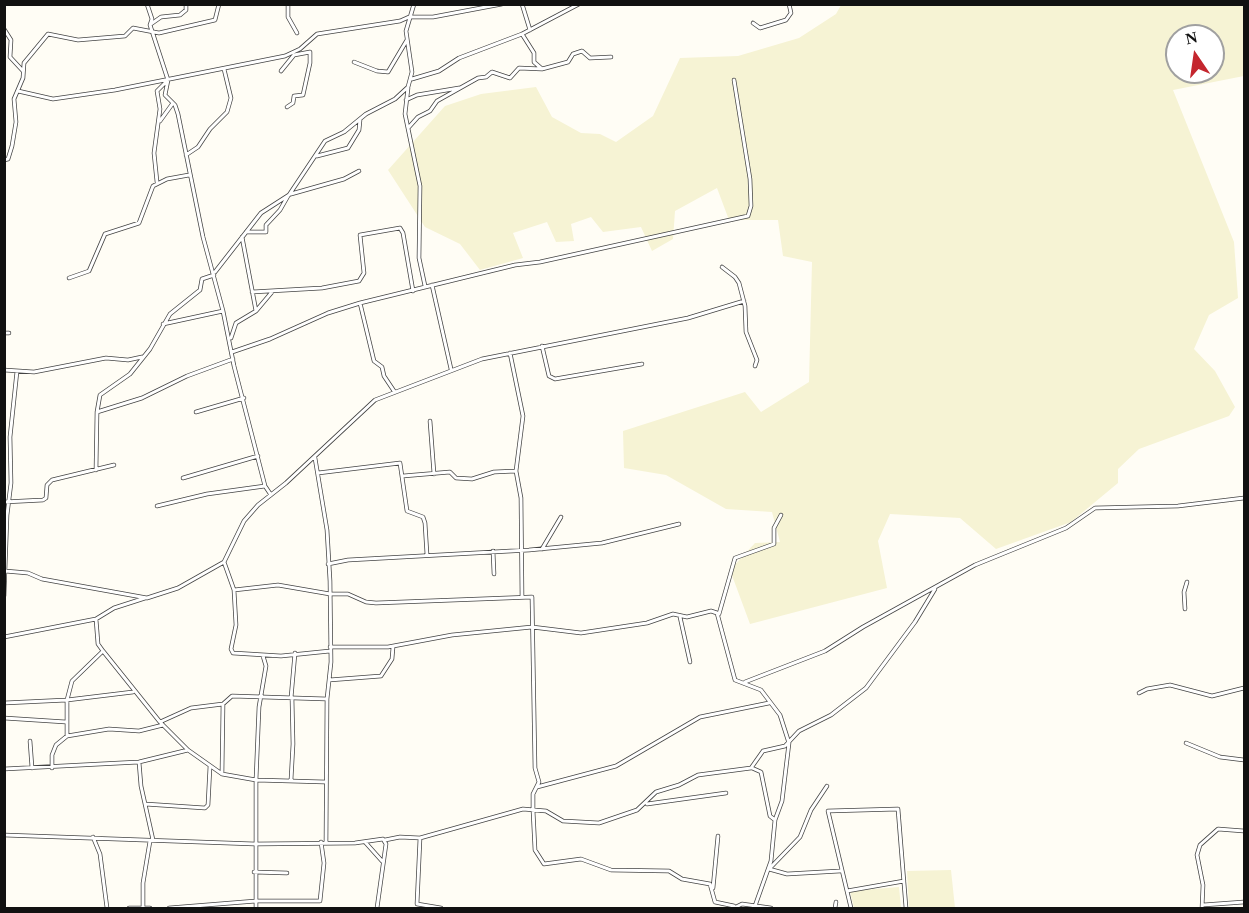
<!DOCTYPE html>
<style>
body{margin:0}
#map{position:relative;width:1249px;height:913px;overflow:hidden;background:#fffdf5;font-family:"Times New Roman",serif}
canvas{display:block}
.frame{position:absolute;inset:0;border:6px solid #111;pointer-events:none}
.north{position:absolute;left:1165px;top:24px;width:60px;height:60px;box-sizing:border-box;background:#fff;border:2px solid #a0a0a0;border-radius:50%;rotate:347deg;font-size:16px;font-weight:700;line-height:24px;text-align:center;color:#111}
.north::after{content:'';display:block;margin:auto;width:21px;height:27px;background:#c4262e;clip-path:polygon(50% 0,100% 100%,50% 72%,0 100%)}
</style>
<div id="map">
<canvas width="1249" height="913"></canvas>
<div class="frame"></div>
<div class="north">N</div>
</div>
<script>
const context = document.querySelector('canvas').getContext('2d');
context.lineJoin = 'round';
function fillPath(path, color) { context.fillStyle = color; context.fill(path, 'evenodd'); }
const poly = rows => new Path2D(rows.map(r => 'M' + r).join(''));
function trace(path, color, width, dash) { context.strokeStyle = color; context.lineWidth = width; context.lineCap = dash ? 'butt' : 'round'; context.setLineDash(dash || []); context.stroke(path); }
fillPath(poly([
 [841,5,1244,5,1244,76,1173,90,1234,242,1238,298,1209,315,1194,349,1215,371,1235,407,1229,416,1139,449,1118,469,1118,483,1071,522,996,549,960,518,890,514,878,541,887,588,750,624,730,570,755,543,780,542,772,512,726,509,666,475,624,468,623,431,745,392,761,412,809,382,812,262,783,256,778,220,729,220,717,188,675,211,673,239,652,251,641,227,603,232,591,217,571,224,574,241,556,242,547,222,513,233,523,258,480,270,460,244,425,227,388,170,445,106,481,94,536,87,552,117,581,133,600,134,616,142,653,116,680,58,738,56,799,38,836,14],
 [1177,36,1213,36,1213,72,1177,72],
 [951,870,955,908,909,908,907,871],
 [899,887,901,908,854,908,850,891]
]), '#f6f3d4');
const minor = poly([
 [147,4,152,19,150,25,168,80,165,95,175,105,178,114,203,237,223,311,234,366,265,486,271,495],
 [288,4,288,17,297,33],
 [522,4,530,30],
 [753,23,760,28,786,20,791,13,789,4],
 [151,24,161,17,180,15,186,10,186,4],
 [4,29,11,40,10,57,23,71],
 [522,34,534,53,534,62,542,69,568,62,573,54,582,51,590,58,611,57],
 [354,62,377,71,388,72,407,40],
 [281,71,294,55,310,52,310,63,303,95,294,96,293,103,287,107],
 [412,79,439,71,459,58,522,34,579,4],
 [408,88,405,114,420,186,419,258,425,286],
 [18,91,53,99,115,90,285,56,300,49,317,34,400,21,409,17,433,17,502,4],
 [406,100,417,95,459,88],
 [160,121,173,103],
 [409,127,418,117,430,111,437,101,478,78,486,77,492,72,510,78,519,68,542,69],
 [186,155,198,147,210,129,227,112,231,98,224,69],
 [317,156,348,148,359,130,360,120],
 [4,160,8,159,12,146,16,122,14,99,23,78,24,63,48,34,78,40,125,36,133,28,159,33,215,20,219,4],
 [157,182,154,153,160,109,157,91,167,81],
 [291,194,344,179,359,171],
 [246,232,266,232,266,225,280,210,288,196],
 [242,237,256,311],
 [722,267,735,277,739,283,745,306,746,332,757,360,755,366],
 [215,272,261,213,289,195,325,141,344,132,366,114,395,99,408,87,412,72,406,31,414,4],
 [69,278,89,271,105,234,139,223,153,186,167,179,189,175],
 [432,285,451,369],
 [252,292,322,288,359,281,364,273,360,235,400,228,403,233,413,291],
 [163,324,223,311],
 [4,333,9,333],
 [231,338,236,323,256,311,272,292],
 [542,346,549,376,555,379,642,364],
 [232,352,270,339,328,313,360,303],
 [510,353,523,416,516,471,521,498,522,597],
 [4,370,34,372,106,358,128,360,142,357],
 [394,391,384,376,382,367,374,361,360,303,515,265,540,262,748,216,751,206,750,179,734,80],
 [97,412,142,398,187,376,233,359],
 [196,412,244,398],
 [430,421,434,474],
 [315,458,327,530,330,581,331,662,327,699,326,842],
 [96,470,97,412,100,395,130,374,150,349,170,314,200,290,202,279,214,275],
 [318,473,400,463,407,511,423,517,425,523,427,555],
 [403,476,450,472,456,478,472,479,494,472,516,471],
 [183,478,258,456],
 [4,502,43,500,46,498,47,485,52,480,114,465],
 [157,506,207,494,265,486],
 [542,549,561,517],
 [493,551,494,574],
 [224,562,234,590,236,625,231,649,233,653,281,656,330,651],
 [328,564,348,560,529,550,602,543,679,524],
 [5,571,28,573,42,579,147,598,178,588,224,562,244,521,258,505,286,483,375,400,482,359,688,318,744,301],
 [234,590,278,585,330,594,348,594,366,602,376,603,532,597,535,768,539,782,533,794,533,810],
 [4,596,7,515,11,483,10,437,17,371],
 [1185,609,1184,592,1187,582],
 [719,614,735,558,774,544,774,528,781,515],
 [680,617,690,662],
 [4,637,96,619],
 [330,647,388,647,452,635,532,627,581,633,647,623,673,614,687,617,711,611,717,613,735,680,761,690,780,715,789,743,782,801,775,820,771,861,755,906],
 [103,651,160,722,188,750,222,774,256,780,325,782],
 [329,680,381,676,392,659,393,647],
 [745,682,825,651,863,627,975,565,1066,528,1095,508,1178,506,1244,498],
 [1139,693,1147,689,1170,685,1212,696,1244,688],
 [291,698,295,653],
 [4,703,67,700,72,681,103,651,98,644,96,619,114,608,145,598],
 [4,718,66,722],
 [160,722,191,708,223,704,232,696,327,699],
 [67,736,67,700,133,692],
 [30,741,32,768],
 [1186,743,1220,757,1244,760],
 [139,762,141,786,153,840],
 [52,768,52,755,56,745,67,736,109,729,139,731,163,725],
 [752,768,761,772,770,816,775,820],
 [4,769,139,762,188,750],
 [222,772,223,704],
 [291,780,293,744,292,698],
 [537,787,616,766,700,717,769,703],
 [145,804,205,808,208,805,210,766],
 [647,804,726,793],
 [533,810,535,850,544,864,581,859,611,870,669,871,682,879,710,884,715,902,734,906],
 [4,835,255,844,355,843,383,839,386,844,377,908],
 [93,837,100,854,107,908],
 [420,838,417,904,441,908],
 [385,840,400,837,420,838,523,809,546,811,563,821,599,823,637,810,656,792,679,785,698,775,751,768,763,751,785,746,799,731,831,715,866,688,915,622,935,589],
 [365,842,382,861],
 [771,867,800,837,811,810,827,786],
 [769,869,787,874,840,871],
 [254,872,287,873],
 [713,888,718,836],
 [847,891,904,881],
 [1203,905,1244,902],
 [129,908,150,908],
 [143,908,143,883,150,841],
 [169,908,256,901,320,901,324,863,321,842],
 [256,908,256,780,259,707,266,666,263,656],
 [734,908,742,904,771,908],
 [835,908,836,902],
 [851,908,828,811,898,809,906,908],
 [1202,908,1203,885,1197,855,1200,845,1218,829,1244,831]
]);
trace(minor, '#444', 4.5);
trace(minor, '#fff', 3);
</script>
